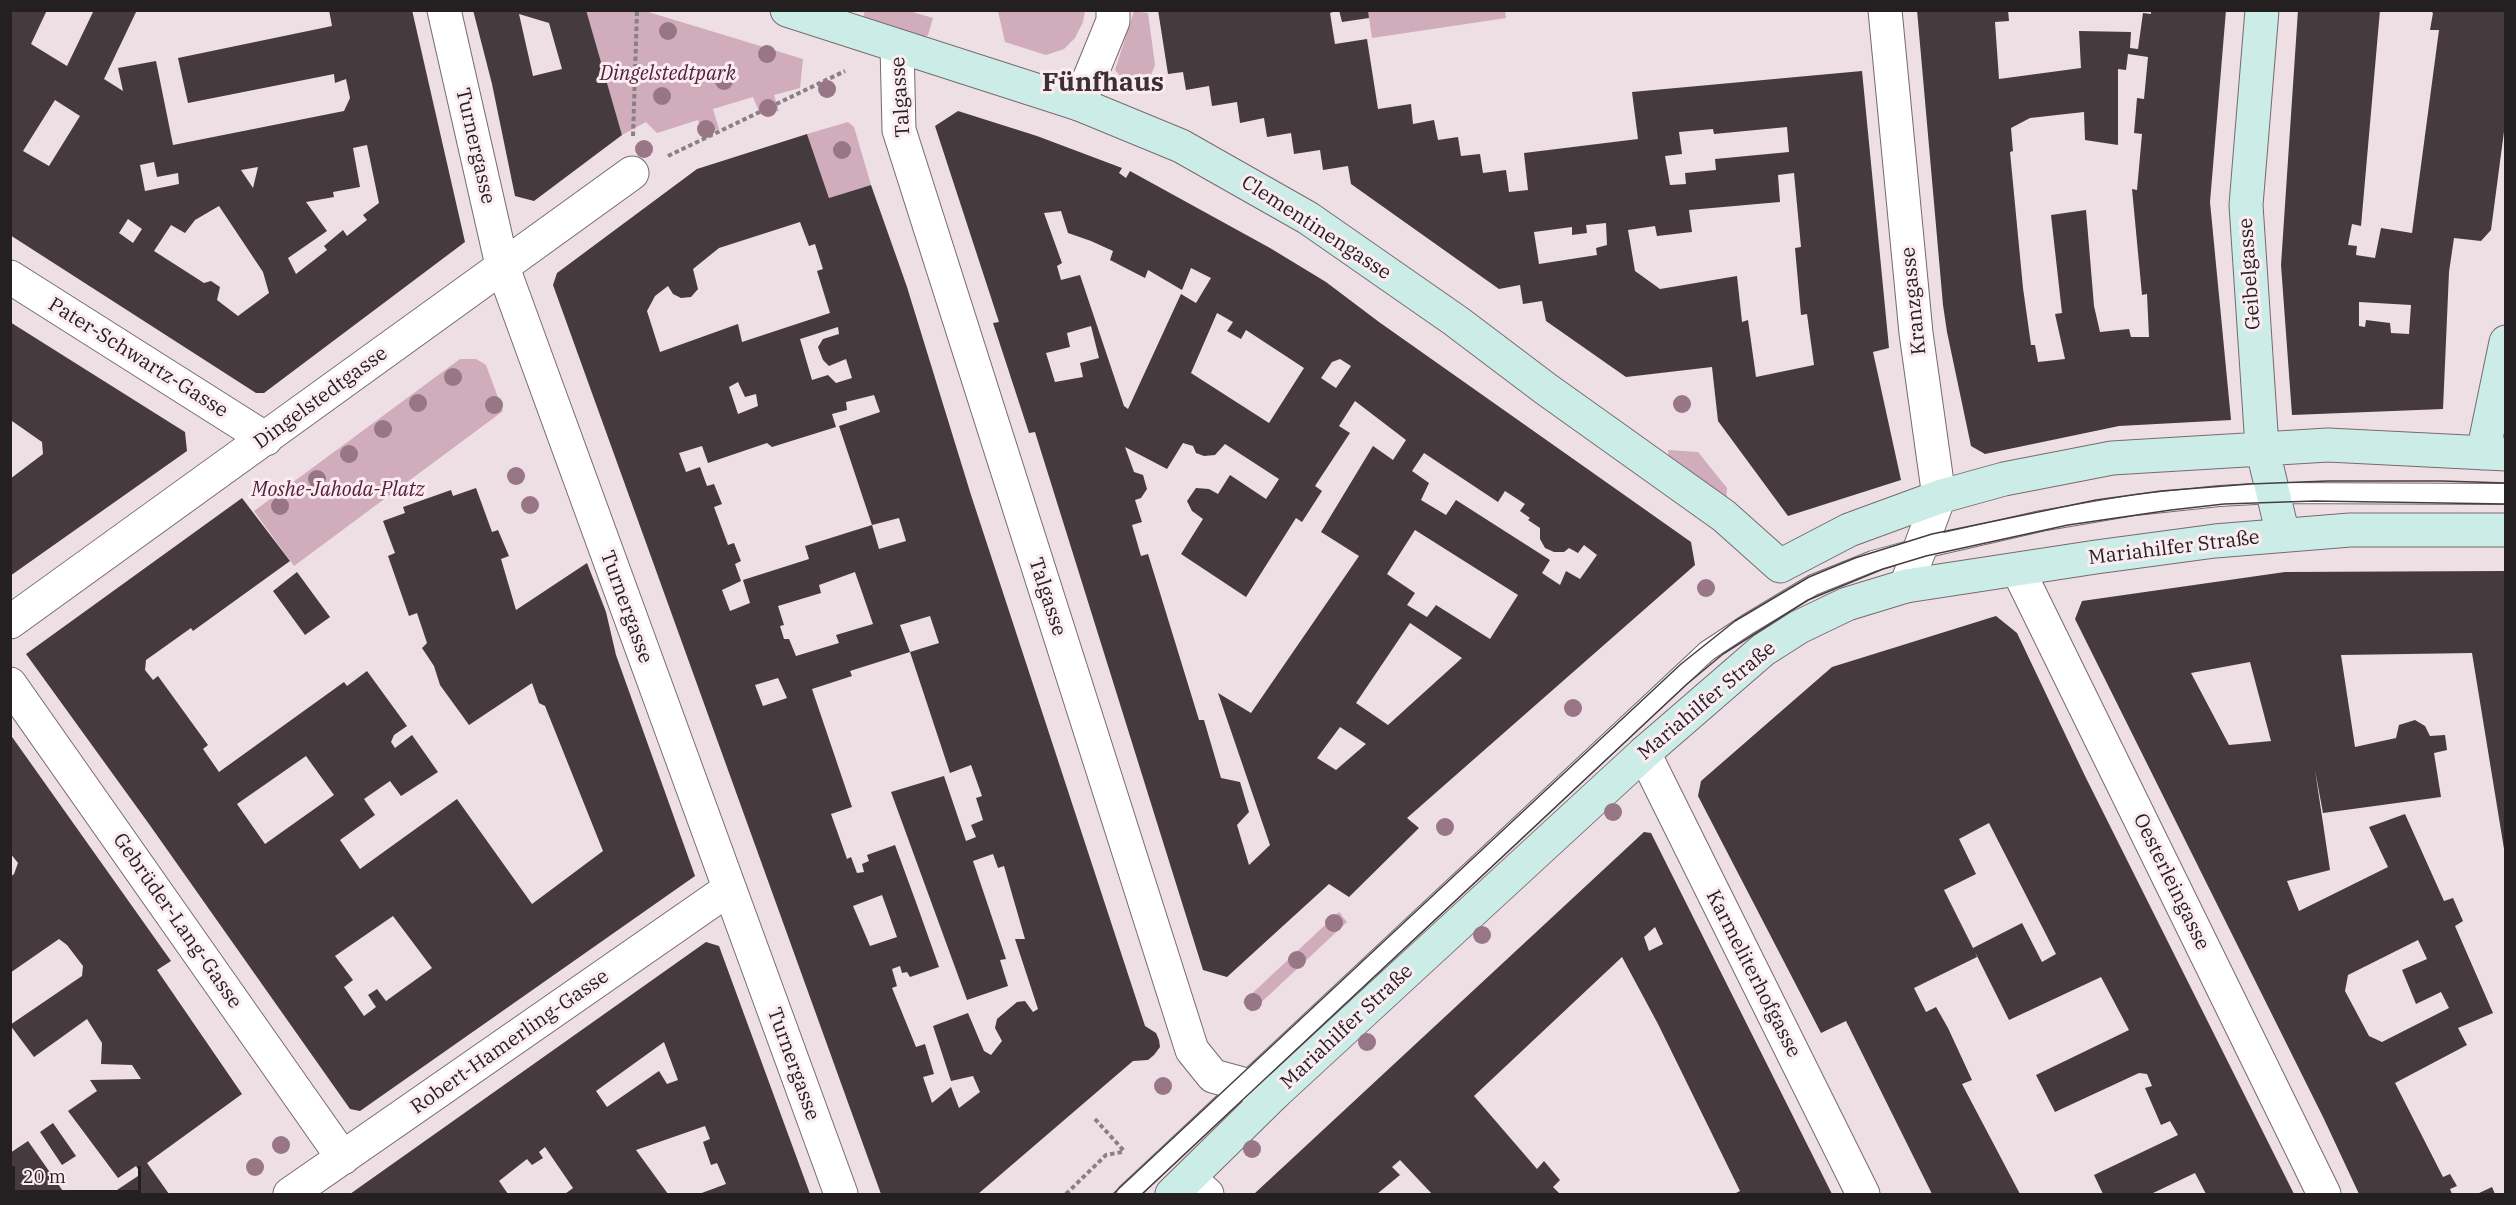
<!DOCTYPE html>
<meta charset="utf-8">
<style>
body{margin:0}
#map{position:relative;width:2516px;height:1205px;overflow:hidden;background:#eddfe4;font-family:"IBM Plex Serif",serif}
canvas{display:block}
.frame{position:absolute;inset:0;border:12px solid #241f21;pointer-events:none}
.scale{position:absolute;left:12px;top:1166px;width:129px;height:27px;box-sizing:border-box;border:3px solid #241f21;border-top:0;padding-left:8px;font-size:18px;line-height:21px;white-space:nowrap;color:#241f21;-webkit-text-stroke:4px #fbecf1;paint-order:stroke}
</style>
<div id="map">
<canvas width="2516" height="1205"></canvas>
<div class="frame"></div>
<div class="scale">20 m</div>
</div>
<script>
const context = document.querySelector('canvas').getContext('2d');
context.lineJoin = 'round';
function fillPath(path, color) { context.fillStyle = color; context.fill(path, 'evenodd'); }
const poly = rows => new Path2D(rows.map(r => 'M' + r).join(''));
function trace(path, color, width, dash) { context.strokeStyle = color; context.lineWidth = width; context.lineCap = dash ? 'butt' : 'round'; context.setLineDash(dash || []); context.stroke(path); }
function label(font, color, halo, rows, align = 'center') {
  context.font = font + ' "IBM Plex Serif",serif'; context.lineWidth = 6; context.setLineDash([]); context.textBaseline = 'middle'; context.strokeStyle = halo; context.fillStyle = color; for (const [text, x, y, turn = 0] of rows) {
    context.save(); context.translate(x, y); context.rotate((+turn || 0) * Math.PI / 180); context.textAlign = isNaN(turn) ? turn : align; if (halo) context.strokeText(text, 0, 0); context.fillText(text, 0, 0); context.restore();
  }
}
fillPath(poly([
 [586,11,645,11,803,59,800,88,774,95,779,111,760,114,753,97,713,109,719,129,702,134,698,120,657,133,646,122,622,135],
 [865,11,909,11,933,18,928,35,917,41,861,24],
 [998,11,998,10,1085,11,1083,22,1075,38,1064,49,1046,55,1005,42],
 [1134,11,1148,13,1155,65,1149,80,1141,85,1128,85,1115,70],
 [1368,11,1505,11,1506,18,1372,38],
 [848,122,854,127,871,185,829,198,807,134],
 [460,359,476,359,486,365,503,411,294,566,254,511],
 [1668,450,1698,452,1727,488,1726,504,1669,462],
 [1339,912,1347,922,1251,1012,1243,1002]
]), '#d1acba');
fillPath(poly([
 [10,10,47,10,31,44,67,66,94,10,137,10,104,79,123,91,118,68,156,61,173,145,344,111,350,98,346,79,335,83,334,74,188,103,178,58,332,26,329,10,412,10,465,242,264,393,256,393,10,235],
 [55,100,80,116,49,166,23,151],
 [367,145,379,203,363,215,367,220,347,236,343,230,324,246,327,250,296,274,288,258,327,231,306,202,334,197,333,192,360,187,353,148],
 [154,162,157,177,178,173,179,184,145,191,140,165],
 [258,167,253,188,241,170],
 [219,206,263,272,269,293,238,316,217,300,220,287,211,281,204,283,154,251,171,225,185,233,195,220],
 [128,219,142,229,133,243,119,233],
 [473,10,586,10,622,135,534,201,515,196,492,84],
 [519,14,549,23,562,69,533,76],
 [1158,10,1338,10,1330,13,1335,44,1367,39,1378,109,1411,104,1413,124,1434,120,1438,140,1458,137,1461,156,1480,154,1483,173,1506,170,1509,192,1528,190,1524,153,1638,139,1632,92,1862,71,1889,348,1873,352,1901,480,1788,516,1718,421,1712,367,1626,377,1546,321,1542,301,1523,304,1520,285,1499,289,1351,184,1348,166,1323,170,1320,150,1294,154,1291,133,1267,137,1264,118,1240,123,1237,102,1212,106,1209,86,1186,90,1183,72,1168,74],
 [1787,127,1789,152,1715,159,1716,170,1685,173,1686,184,1670,185,1665,156,1682,154,1679,132,1713,129,1714,134],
 [1794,173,1801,247,1795,248,1801,315,1807,314,1814,365,1756,377,1748,320,1742,322,1737,276,1660,289,1635,271,1628,230,1655,226,1657,236,1692,232,1689,210,1780,202,1778,175],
 [1606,223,1607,245,1596,248,1597,255,1539,264,1534,232,1572,227,1572,235,1587,233,1586,225],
 [1339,10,1368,10,1369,18,1342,22],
 [1917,10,2008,10,2009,21,1995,22,1999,79,2081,68,2079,31,2131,32,2130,48,2138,49,2143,13,2151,14,2151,10,2226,10,2210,202,2231,420,2119,426,1985,454,1971,446,1947,332,1943,305],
 [2128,54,2148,57,2144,99,2137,98,2134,133,2142,134,2137,190,2132,189,2142,295,2147,294,2149,337,2131,337,2129,329,2100,332,2094,306,2086,210,2051,215,2062,313,2055,314,2065,359,2038,362,2035,345,2031,345,2023,288,2010,152,2013,151,2011,128,2030,118,2084,112,2085,140,2118,145,2118,69,2126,70],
 [2298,10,2380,10,2361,226,2352,224,2348,245,2357,246,2356,255,2375,258,2381,228,2412,233,2439,30,2430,30,2433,13,2429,10,2505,10,2505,124,2491,230,2481,241,2454,238,2449,272,2443,409,2292,415,2281,265],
 [2359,302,2411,305,2409,334,2391,333,2390,323,2366,320,2365,327,2359,326],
 [958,111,1037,136,1122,168,1119,173,1126,178,1130,171,1270,248,1326,282,1379,322,1691,542,1695,565,1407,818,1419,828,1349,897,1329,884,1227,977,1203,970,1035,432,1029,433,993,323,999,322,935,126],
 [1061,211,1068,233,1091,241,1113,251,1110,260,1145,278,1148,270,1182,290,1191,268,1211,278,1196,303,1181,294,1128,409,1124,406,1080,275,1061,280,1057,266,1062,263,1044,213],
 [1217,313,1233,322,1227,331,1241,339,1246,330,1304,368,1269,423,1191,373],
 [1091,326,1099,358,1080,363,1083,377,1055,382,1046,353,1070,347,1067,333],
 [1340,359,1351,366,1336,388,1321,378,1332,362],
 [1355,401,1406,440,1393,460,1373,446,1321,532,1359,556,1251,713,1218,693,1270,845,1249,865,1237,825,1249,812,1240,782,1221,778,1204,720,1199,720,1148,554,1141,556,1132,525,1142,522,1135,500,1141,498,1147,489,1143,475,1134,472,1125,447,1167,469,1183,443,1193,446,1196,453,1204,456,1215,455,1225,444,1279,479,1266,499,1230,475,1218,494,1209,489,1196,488,1187,501,1192,511,1203,519,1181,554,1246,597,1296,518,1302,522,1322,491,1315,486,1350,433,1339,426],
 [1424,453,1498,502,1505,491,1525,504,1520,511,1530,518,1528,520,1540,528,1540,539,1545,548,1554,552,1564,552,1569,548,1578,553,1584,545,1597,555,1580,579,1566,571,1560,585,1542,573,1550,560,1456,500,1446,515,1421,500,1429,483,1412,471],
 [1415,530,1518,595,1490,639,1436,605,1427,617,1407,605,1415,593,1387,574],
 [1410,623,1462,658,1388,725,1356,703],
 [1340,727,1366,744,1336,770,1317,758],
 [807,134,829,198,871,185,907,287,971,495,1145,1026,1156,1033,1159,1040,1160,1047,1154,1055,1148,1060,1133,1061,978,1194,881,1194,553,285,557,273,697,169],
 [800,222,809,246,815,244,823,269,817,271,830,313,742,342,738,324,660,352,647,311,655,296,668,286,673,294,681,298,691,297,698,289,693,269,719,248],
 [838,327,839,334,823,339,818,347,823,360,829,366,846,359,852,378,836,383,828,375,812,380,800,339],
 [738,382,745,397,756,394,758,406,738,414,729,387],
 [874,395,880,412,839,426,872,525,899,518,906,541,879,549,872,525,805,546,809,559,743,580,750,603,730,611,722,590,741,581,735,564,741,561,734,543,728,545,714,507,722,504,714,484,707,486,700,467,686,472,679,453,702,446,708,463,767,443,772,447,836,427,832,414,847,410,846,402],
 [855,572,873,624,836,635,839,643,796,656,789,639,784,639,780,626,784,625,778,606,821,593,819,585],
 [930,616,939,643,910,652,950,773,971,765,982,796,976,798,983,820,971,825,976,837,966,841,944,776,891,792,967,1000,1008,986,1000,960,1006,959,973,861,993,854,998,868,1004,866,1012,894,1025,939,1015,939,1038,1009,1033,1012,1025,1001,1017,1002,997,1019,995,1028,1002,1041,991,1055,984,1051,968,1013,933,1026,951,1081,973,1076,980,1092,959,1108,951,1087,932,1103,923,1077,934,1074,925,1044,916,1047,892,988,897,986,892,969,900,966,902,973,907,972,910,977,939,967,917,905,895,845,867,855,869,861,862,864,864,872,857,873,851,857,847,859,831,814,852,807,812,689,852,676,850,671,910,652,900,625],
 [778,678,787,698,763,706,755,685],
 [882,895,897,937,870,946,853,906],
 [10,322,185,432,187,451,10,576,10,479,43,454,42,442,12,421,10,424],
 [476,488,492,532,498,530,509,556,501,559,516,610,587,563,606,612,616,655,695,876,360,1111,350,1109,149,824,26,654,242,498,290,561,193,631,191,628,146,660,145,670,153,680,158,676,208,745,203,749,219,772,344,682,347,686,367,671,407,726,394,735,391,742,395,748,412,735,438,772,401,796,390,781,364,799,375,815,340,840,360,869,457,799,532,904,603,851,545,706,539,703,532,683,469,725,440,685,434,666,422,648,427,643,417,613,409,616,388,556,395,553,383,521,405,513,403,507,451,490,453,496],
 [306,756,334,795,265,844,237,804],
 [393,916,432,968,386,1001,377,989,368,995,376,1007,364,1016,344,987,353,980,335,956],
 [2505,571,2505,855,2472,653,2341,655,2355,747,2396,738,2399,725,2415,720,2425,726,2430,736,2445,735,2447,750,2434,753,2441,797,2323,813,2315,770,2330,870,2287,881,2299,911,2388,867,2369,827,2405,814,2444,901,2453,898,2463,921,2455,926,2493,1013,2458,1028,2467,1045,2395,1083,2443,1177,2450,1174,2457,1186,2450,1189,2452,1194,2359,1194,2324,1119,2075,619,2082,601,2285,572],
 [2250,662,2271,741,2229,745,2191,673],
 [2418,940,2427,959,2402,970,2416,1004,2441,992,2449,1008,2382,1042,2369,1036,2345,991,2348,975],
 [297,572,330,617,305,635,273,591],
 [1996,616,2017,633,2085,776,2294,1194,2206,1194,2195,1173,2151,1194,2103,1194,2094,1175,2178,1135,2170,1121,2161,1125,2145,1088,2152,1086,2147,1074,2139,1073,2055,1112,2036,1075,2129,1030,2101,977,2009,1020,1975,952,1977,957,1914,988,1926,1012,1936,1007,1948,1028,1972,1080,1962,1084,2020,1194,1932,1194,1846,1021,1821,1033,1698,796,1701,781,1832,667],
 [1989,823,2056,954,2042,962,2022,923,1973,948,1944,890,1976,874,1959,839],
 [10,734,171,961,157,970,242,1094,147,1163,169,1194,111,1194,141,1174,136,1166,118,1178,68,1111,97,1091,90,1080,141,1079,132,1065,101,1064,102,1043,87,1019,34,1057,10,1025,82,976,83,966,67,945,59,939,10,973,10,877,14,874,18,863,10,853],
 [1644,832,1651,833,1832,1194,1734,1194,1740,1191,1658,1024,1622,957,1474,1096,1537,1169,1544,1161,1560,1180,1553,1187,1560,1194,1432,1194,1400,1160,1392,1167,1400,1175,1377,1194,1254,1194],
 [1655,927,1663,944,1649,951,1644,937],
 [706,942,719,946,810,1194,699,1194,726,1184,717,1163,711,1165,703,1142,710,1139,705,1126,636,1150,668,1194,565,1194,573,1188,545,1147,539,1152,543,1158,532,1165,527,1159,499,1181,508,1194,350,1194],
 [664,1042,678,1080,667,1084,659,1071,607,1107,596,1091],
 [53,1123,76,1156,62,1165,40,1132],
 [28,1141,65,1194,10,1194,10,1153],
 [2492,1187,2495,1194,2477,1194]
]), '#453a3e');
const lane = poly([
 [1127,1194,1707,651,1748,624,1813,585,1873,561,1906,552,2041,521,2135,505,2219,496,2273,493,2506,494]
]);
const street = poly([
 [444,10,502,265,841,1194],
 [1885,10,1916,333,1939,497,1906,586],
 [897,46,899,130,1192,1050,1213,1076,1275,1093],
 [1079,104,1113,21,1113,10],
 [10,277,266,439],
 [2018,570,2324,1194],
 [10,622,632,173],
 [10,684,343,1158],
 [1644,753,1863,1194],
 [1190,1179,1207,1194],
 [290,1194,729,889]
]);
const secondary = poly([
 [787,10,1079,104,1181,146,1308,218,1456,321,1546,389,1724,516,1780,566,1849,530,1939,497,2004,479,2112,458,2328,445,2506,454],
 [2262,10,2246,205,2262,447,2283,535],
 [2483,453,2506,342],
 [1172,1194,1275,1093,1644,753,1763,650,1799,627,1847,604,1906,586,2096,557,2215,541,2350,530,2506,530]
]);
trace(lane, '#776a6f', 22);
trace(street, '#776a6f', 35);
trace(secondary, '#776a6f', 35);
trace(poly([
 [633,136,637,10],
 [668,156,845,71],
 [1095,1119,1125,1152],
 [1066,1194,1106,1155,1122,1152]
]), '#8a8084', 4, [4.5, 3]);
trace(lane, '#fff', 20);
trace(street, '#fff', 33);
trace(secondary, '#ccede7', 33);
trace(poly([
 [1113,1194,1681,664,1735,621,1809,577,1855,558,1932,534,2096,500,2161,491,2250,484,2328,481,2442,481,2506,483],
 [1142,1194,1687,684,1723,654,1808,600,1883,569,1926,556,2068,525,2171,510,2224,504,2315,501,2506,504]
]), '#453e41', 1.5);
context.fillStyle = '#987685';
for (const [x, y] of [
 [668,31],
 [767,54],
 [724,81],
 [827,89],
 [662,96],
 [768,108],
 [706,129],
 [644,149],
 [842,150],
 [453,377],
 [418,403],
 [1682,404],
 [494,405],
 [383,429],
 [349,454],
 [516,476],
 [317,479],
 [530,505],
 [280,506],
 [1706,588],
 [1573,708],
 [1613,812],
 [1445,827],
 [1334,923],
 [1482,935],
 [1297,960],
 [1253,1002],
 [1367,1042],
 [1163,1086],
 [281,1145],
 [1252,1149],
 [255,1167]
]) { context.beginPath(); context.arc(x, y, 9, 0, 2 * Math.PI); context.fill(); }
label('italic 20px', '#532038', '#fbecf1', [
 ["Dingelstedtpark",668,74],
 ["Moshe-Jahoda-Platz",338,490]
]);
label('20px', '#241f21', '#fbecf1', [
 ["Talgasse",901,97,-94],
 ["Turnergasse",475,146,77],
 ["Clementinengasse",1316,228,33],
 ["Geibelgasse",2250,274,-94],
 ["Kranzgasse",1914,301,-96],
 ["Pater-Schwartz-Gasse",138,358,32],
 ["Dingelstedtgasse",321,398,-36],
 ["Mariahilfer Straße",2174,548,-7],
 ["Talgasse",1047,597,72],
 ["Turnergasse",626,607,70],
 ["Mariahilfer Straße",1707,701,-40],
 ["Oesterleingasse",2171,882,64],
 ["Gebrüder-Lang-Gasse",177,921,55],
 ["Karmeliterhofgasse",1753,974,63],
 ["Mariahilfer Straße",1347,1027,-43],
 ["Robert-Hamerling-Gasse",510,1042,-35],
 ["Turnergasse",793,1064,70]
]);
label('bold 26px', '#3b3034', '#fbecf1', [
 ["Fünfhaus",1103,83]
]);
</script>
